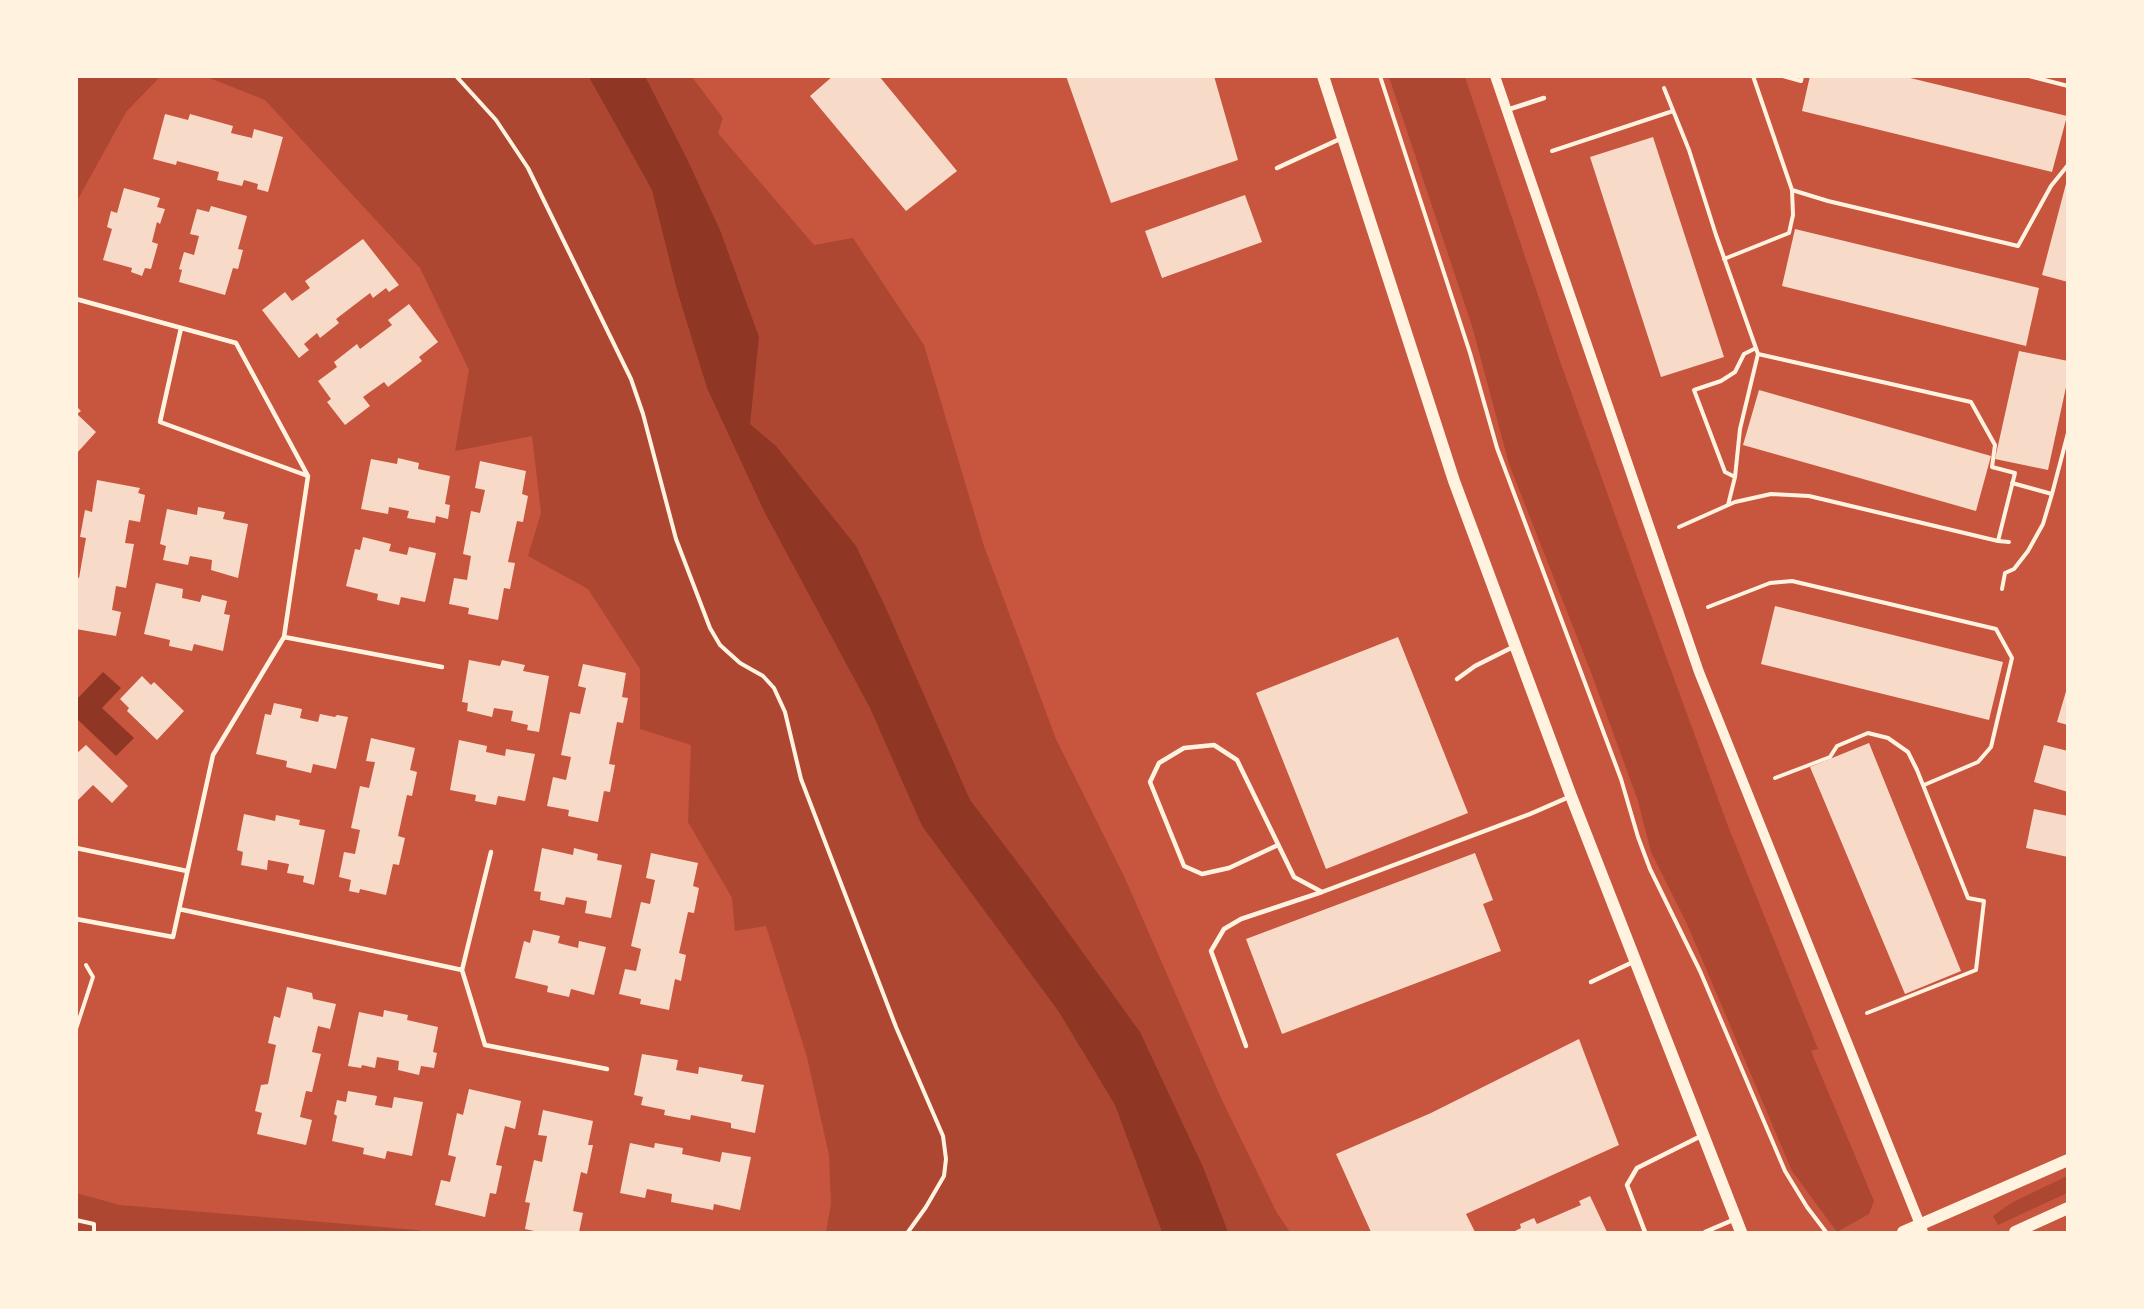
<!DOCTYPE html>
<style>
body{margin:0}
#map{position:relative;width:2144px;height:1309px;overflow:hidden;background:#c8553d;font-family:"IBM Plex Serif",serif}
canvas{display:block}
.frame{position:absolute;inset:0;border:78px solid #fff3e0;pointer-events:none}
</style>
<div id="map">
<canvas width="2144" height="1309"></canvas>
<div class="frame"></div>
</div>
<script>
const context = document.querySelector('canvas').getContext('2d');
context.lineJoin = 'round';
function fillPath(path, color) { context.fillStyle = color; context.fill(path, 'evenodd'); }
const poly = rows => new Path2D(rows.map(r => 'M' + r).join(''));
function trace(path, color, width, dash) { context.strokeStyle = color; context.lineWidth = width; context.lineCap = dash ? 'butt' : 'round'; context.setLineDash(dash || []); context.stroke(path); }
fillPath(poly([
 [76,77,160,77,126,112,77,201],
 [207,77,692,77,723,118,718,133,814,245,853,238,924,345,984,546,1056,739,1124,876,1221,1098,1277,1213,1290,1232,826,1232,831,1204,829,1155,807,1057,766,926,735,931,732,898,688,822,691,745,640,729,640,669,588,589,528,556,541,513,532,436,455,451,469,370,420,268,265,100],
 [1389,77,1465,77,1561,364,1653,621,1728,826,1818,1049,1811,1051,1874,1201,1869,1214,1837,1232,1792,1171,1687,924,1651,852,1638,801,1592,675,1509,464,1472,326],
 [2067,1176,2067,1193,1998,1225,1993,1216,2011,1203],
 [76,1193,120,1205,417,1230,426,1232,77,1232]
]), '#ae4732');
fillPath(poly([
 [589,77,645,77,648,82,687,159,720,230,759,337,750,424,776,446,856,546,885,606,970,800,1027,875,1140,1032,1203,1167,1228,1232,1162,1232,1115,1105,1059,1012,922,826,870,708,764,511,707,388,677,290,652,190],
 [103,672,121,688,102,708,134,738,116,756,77,719,77,699]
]), '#8f3625');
fillPath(poly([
 [833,76,879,76,957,171,906,211,810,96],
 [1066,76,1214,76,1238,160,1111,203],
 [1810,76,1902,76,2067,116,2052,172,1802,111],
 [165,114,188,120,190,114,233,126,231,133,252,138,254,129,283,137,268,192,257,189,258,184,244,180,242,186,217,180,219,172,177,161,176,165,153,159],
 [1653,137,1724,357,1661,377,1590,157],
 [2067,180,2068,180,2068,282,2042,275],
 [124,188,160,198,157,207,165,209,160,224,157,222,152,242,158,244,151,269,145,268,142,276,131,272,132,268,103,260,112,229,107,227,111,211,117,213],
 [1245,195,1262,242,1162,278,1145,231],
 [211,206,247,216,238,249,243,250,238,269,233,268,225,295,179,282,182,270,179,269,184,252,194,255,199,236,190,234,197,209,209,212],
 [1795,229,2039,288,2026,346,1782,286],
 [363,239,399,285,389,292,386,288,373,298,370,293,336,319,339,323,320,338,317,333,304,344,309,350,299,358,262,310,285,292,292,301,310,288,305,281],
 [409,304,438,342,419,357,422,361,388,387,384,382,363,397,370,406,345,425,327,402,331,399,318,381,337,367,334,362,357,344,360,349,392,325,388,320],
 [2019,351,2068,361,2068,378,2048,470,1995,459],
 [1759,390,1991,456,1976,511,1743,445],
 [76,406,81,411,77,414,96,432,76,454],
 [398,458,419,463,418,469,450,476,445,504,450,505,448,519,436,516,435,523,407,518,409,511,389,507,388,514,361,509,371,459,397,464],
 [480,461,526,471,522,494,528,496,523,522,517,521,508,562,515,563,510,589,504,588,498,620,468,614,469,608,449,604,454,578,467,580,471,556,463,554,471,511,480,513,485,490,475,488],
 [97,480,140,488,138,493,145,495,140,522,129,520,125,543,134,544,126,588,116,586,112,610,121,612,116,636,76,629,76,577,79,578,86,538,80,537,85,510,92,512],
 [198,507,225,512,223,519,248,524,238,578,211,570,212,560,190,556,188,565,163,560,166,546,160,544,167,509,197,515],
 [363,537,391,544,389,551,407,555,409,547,436,553,425,602,401,597,399,605,377,600,378,594,346,586,355,549,360,550],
 [156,583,183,589,182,598,200,602,202,595,227,601,224,614,230,615,223,651,194,644,192,651,169,646,170,640,144,634],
 [1775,606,2003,662,1989,720,1761,664],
 [1398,637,1468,813,1326,869,1256,693],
 [469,660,500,666,502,660,525,665,523,671,549,676,539,732,527,730,528,725,511,721,513,711,494,708,492,717,467,711,468,703,462,702],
 [583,664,626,673,622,697,628,698,623,723,617,722,609,764,615,765,610,792,604,791,598,822,568,816,569,810,547,806,553,777,566,780,571,757,561,755,570,712,580,714,586,688,578,686],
 [142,676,151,685,154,682,184,711,157,740,127,711,129,708,120,699],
 [2067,688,2068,688,2068,725,2057,722],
 [274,703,302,709,300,718,318,722,320,714,335,717,337,715,348,717,336,769,313,764,311,773,286,767,287,761,256,754,265,714,271,715],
 [371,738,415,748,410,770,417,772,412,796,407,795,398,836,405,838,399,865,393,864,386,895,360,889,359,893,349,891,351,880,339,877,344,852,355,854,360,830,351,828,360,786,369,788,375,762,366,761],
 [459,740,487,746,486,752,505,756,506,749,535,754,525,801,498,796,496,805,475,801,476,795,450,790],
 [1869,743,1961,971,1905,994,1810,767],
 [86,745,128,786,112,803,93,785,76,802,76,754],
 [2044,745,2068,751,2068,792,2034,782],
 [2034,809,2068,816,2068,857,2026,848],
 [244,814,275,821,276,815,300,820,299,825,325,830,314,885,303,882,304,876,287,873,289,864,268,860,267,870,241,865,243,852,237,850],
 [542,848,573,855,574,848,598,854,597,860,622,865,611,918,585,913,587,901,566,897,564,905,540,900,541,892,534,891],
 [651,853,698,863,693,886,699,888,694,913,688,912,679,953,686,955,681,981,675,979,669,1010,640,1004,641,999,619,994,625,969,636,971,641,949,631,946,641,902,650,904,655,880,646,878],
 [1475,853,1493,900,1483,904,1501,951,1282,1034,1246,939],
 [533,930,560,936,558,943,578,948,579,941,606,947,594,995,571,989,569,997,547,992,548,986,515,978,524,941,530,943],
 [287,987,312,993,313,999,336,1004,330,1029,318,1026,312,1052,321,1054,312,1092,306,1091,300,1117,312,1120,306,1145,257,1134,262,1113,255,1111,261,1085,268,1084,276,1045,268,1043,274,1016,280,1018],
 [384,1010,408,1015,407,1020,438,1027,433,1052,437,1053,434,1068,421,1066,419,1075,398,1070,399,1061,377,1057,375,1068,362,1065,361,1068,348,1066,359,1012,383,1017],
 [1579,1039,1619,1145,1466,1214,1475,1232,1371,1232,1336,1154,1431,1113],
 [642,1054,678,1060,676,1070,698,1074,699,1067,743,1075,741,1081,764,1085,755,1133,731,1128,731,1123,691,1115,690,1120,664,1115,665,1110,641,1105,643,1097,634,1095],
 [469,1089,521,1101,515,1129,505,1126,496,1165,502,1166,496,1194,490,1193,485,1217,435,1205,441,1180,450,1182,456,1157,448,1155,457,1113,463,1115],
 [348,1091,377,1096,375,1105,392,1108,394,1097,423,1102,412,1156,387,1151,385,1159,363,1154,364,1148,332,1141,337,1116,334,1114,337,1100,346,1102],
 [543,1110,593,1121,588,1145,593,1145,587,1174,581,1172,573,1211,583,1213,579,1232,539,1232,525,1229,530,1203,525,1202,534,1160,542,1162,547,1136,538,1135],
 [630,1143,654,1148,655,1143,683,1148,682,1154,720,1162,722,1152,751,1157,740,1210,714,1204,713,1210,671,1202,672,1194,647,1189,645,1198,620,1193],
 [1590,1196,1607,1232,1515,1232,1515,1231,1521,1228,1520,1224,1534,1218,1537,1224,1581,1205,1579,1201]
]), '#f7dbc8');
trace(poly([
 [456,76,496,120,528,168,631,379,643,414,676,539,710,628,720,645,740,663,763,676,774,688,785,712,801,779,896,1027,943,1136,946,1159,944,1176,926,1207,908,1232],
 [1380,76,1470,353,1497,448,1621,779,1638,837,1650,869,1700,971,1785,1171,1807,1207,1826,1232],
 [1783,76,1801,81,1802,76],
 [2029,76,2068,86],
 [1664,88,1689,150,1716,235,1758,354],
 [1552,151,1673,111],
 [1792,190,1828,201,2018,246,2051,186,2068,165],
 [1724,259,1789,233,1793,215,1792,190,1753,76],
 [1735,477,1725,472,1694,390,1721,381,1735,372,1744,354,1756,348],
 [2012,483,2052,494,2068,433],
 [1728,505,1735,477,1740,429,1758,354,1971,402,1995,445,1992,467,2015,473,1998,541],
 [1679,527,1735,502,1771,494,1809,496,1998,541,2009,542],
 [2002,589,2005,573,2014,569,2028,551,2043,524,2052,494],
 [1708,607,1770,583,1792,581,1996,629,2012,658,1991,747,1978,762,1924,785],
 [1775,778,1830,757,1837,746,1868,733,1888,738,1908,752,1917,770,1968,898,1984,901,1976,970,1867,1013],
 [76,1029,93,977,86,965],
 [76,1220,94,1224,94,1232]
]), '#fff3e0', 4);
trace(poly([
 [1507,110,1544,98],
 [1277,168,1342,138],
 [76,299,236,343,308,476,284,637,213,755,173,937,76,919],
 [181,328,160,422,308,476],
 [284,637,442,667],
 [1457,679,1475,666,1513,647],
 [1278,845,1229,868,1202,874,1184,866,1150,782,1159,763,1184,748,1214,745,1237,760,1294,877,1322,892],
 [76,848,187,871],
 [491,852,462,970,485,1045,607,1069],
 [179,909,462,970],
 [1591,982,1633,962],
 [1246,1046,1211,951,1224,929,1241,919,1322,892,1530,814,1569,797],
 [1645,1232,1627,1185,1637,1168,1701,1136],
 [1705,1232,1733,1220]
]), '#fff3e0', 4.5);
trace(poly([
 [1495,76,1699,672,1923,1232]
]), '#fff3e0', 10);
trace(poly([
 [1323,76,1454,481,1571,796,1741,1232],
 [1903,1232,2068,1160],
 [2015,1232,2068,1208]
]), '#fff3e0', 12);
</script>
